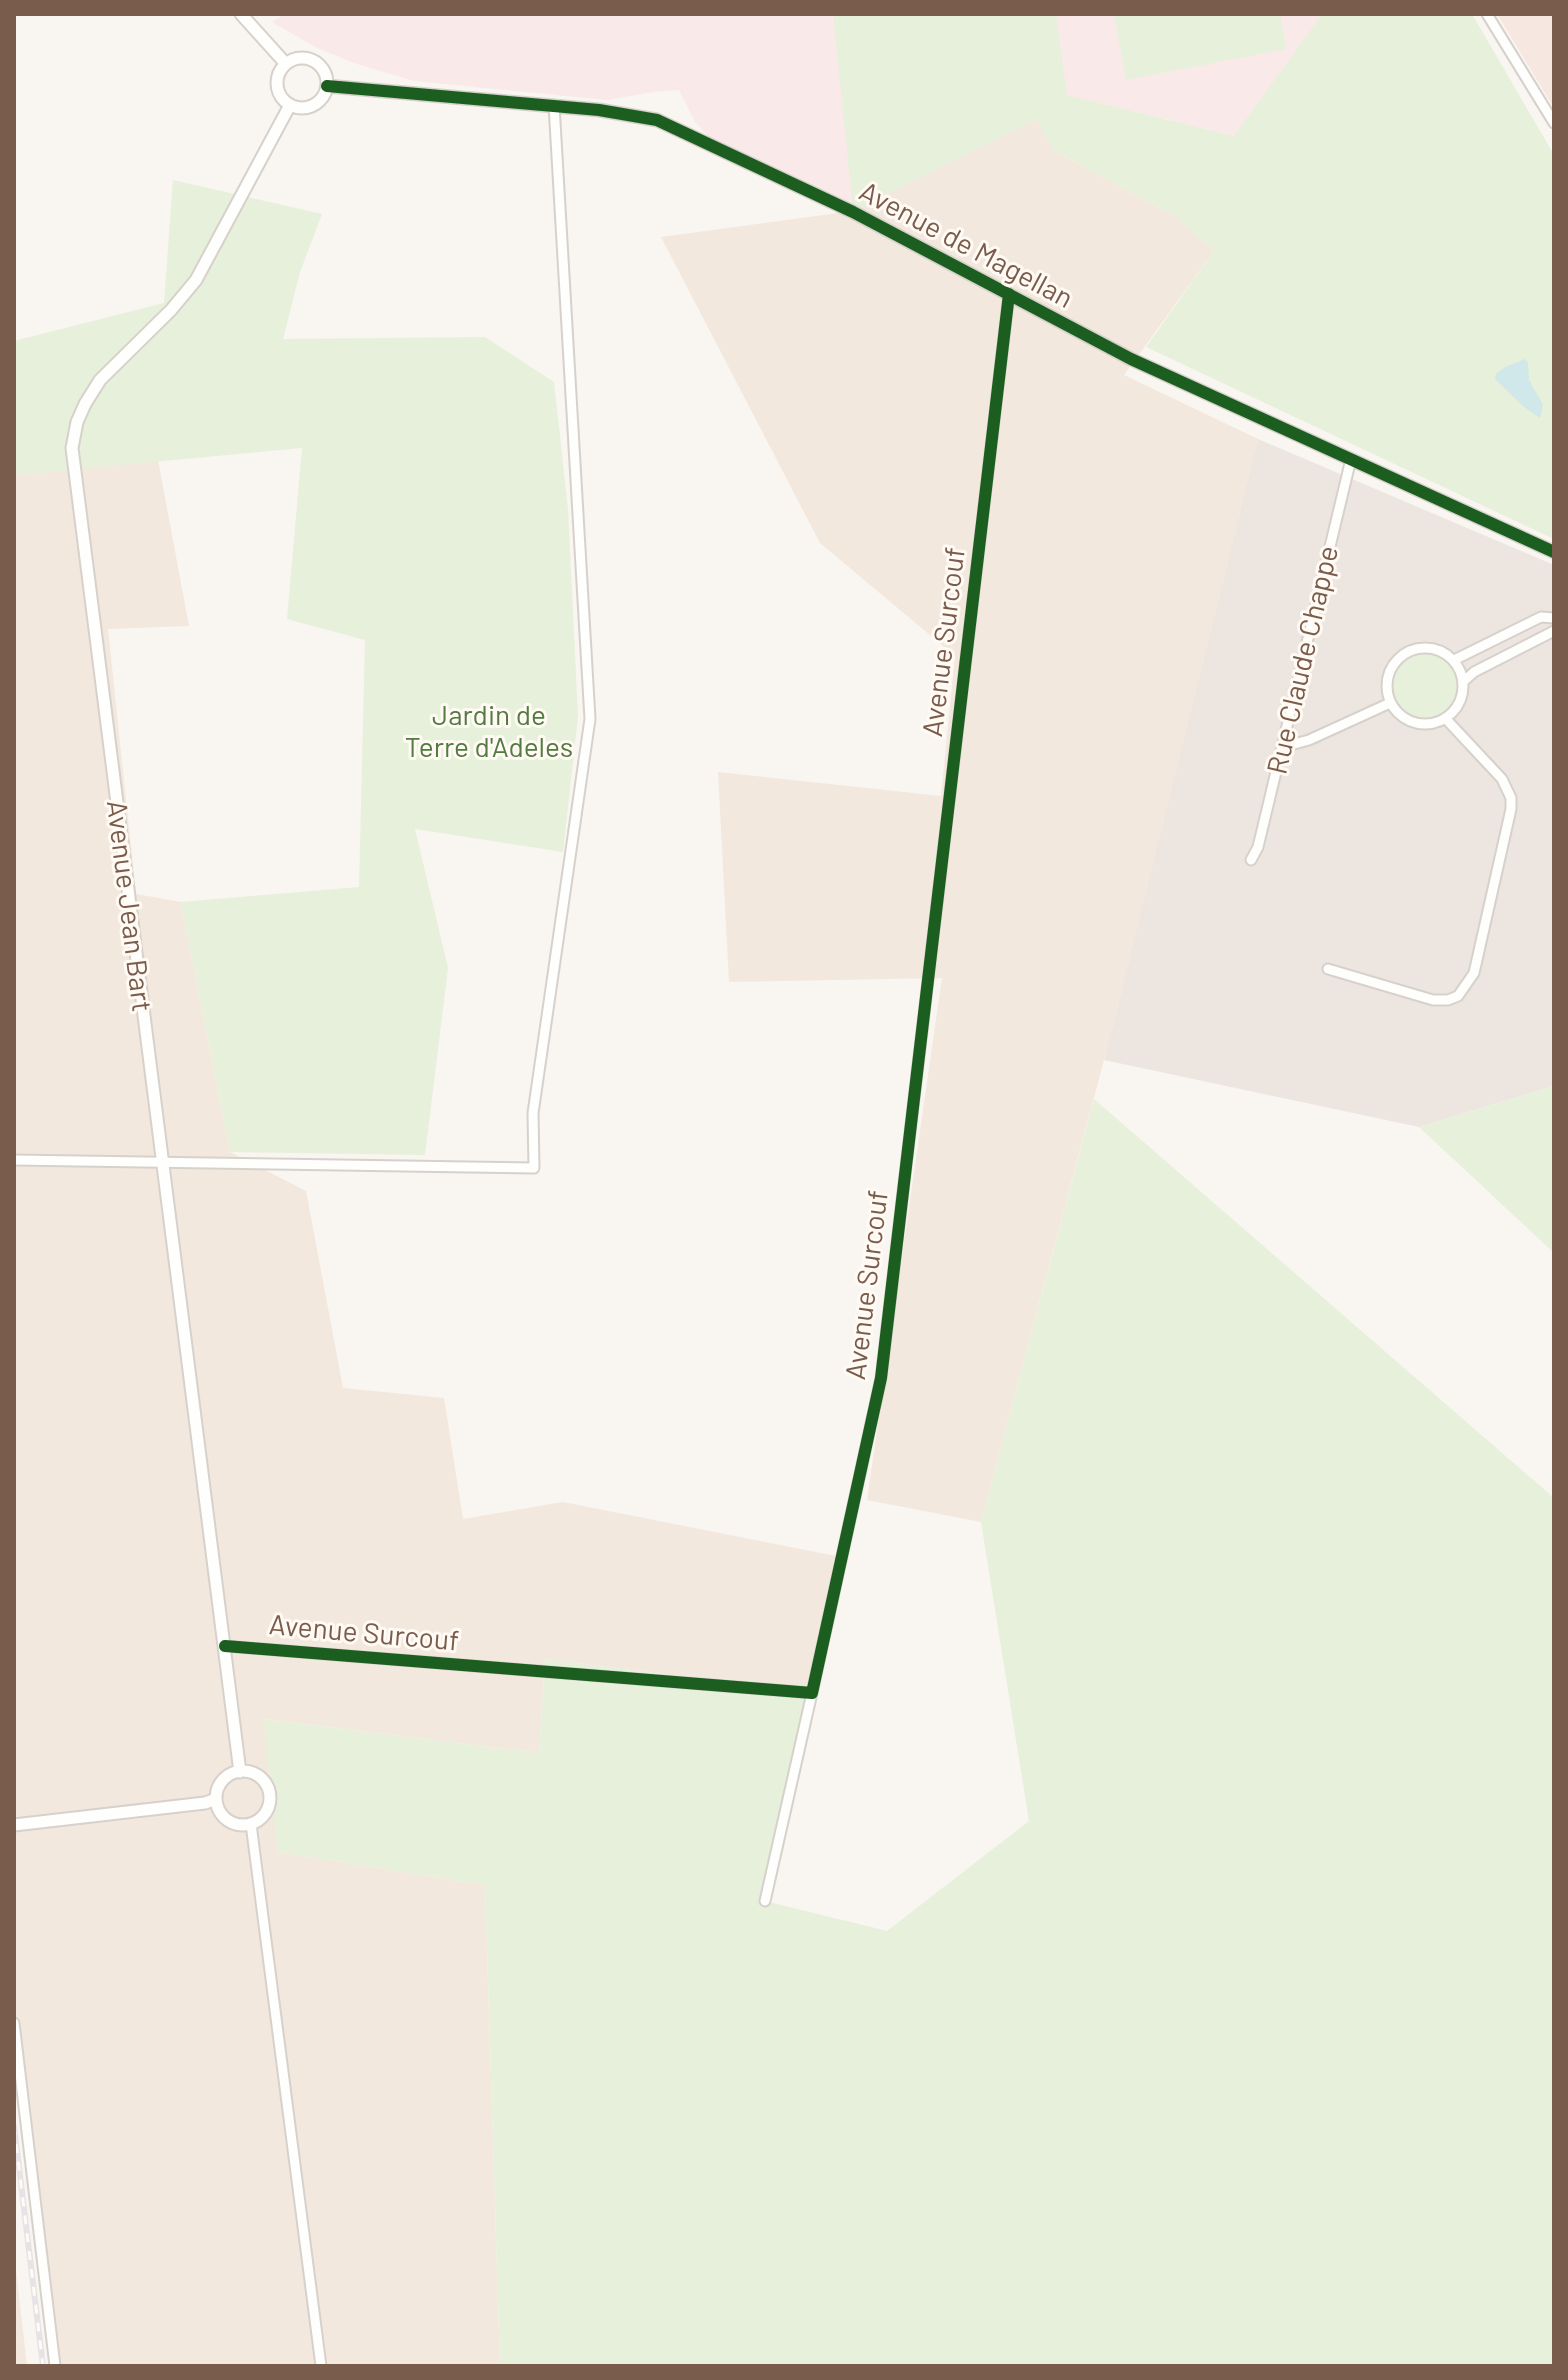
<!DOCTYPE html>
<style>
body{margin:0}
#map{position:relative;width:1568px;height:2380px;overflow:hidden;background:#f9f5f0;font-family:Barlow,sans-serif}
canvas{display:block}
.frame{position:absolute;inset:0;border:16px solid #7a5c4d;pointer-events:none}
</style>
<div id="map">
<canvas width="1568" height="2380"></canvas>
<div class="frame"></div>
</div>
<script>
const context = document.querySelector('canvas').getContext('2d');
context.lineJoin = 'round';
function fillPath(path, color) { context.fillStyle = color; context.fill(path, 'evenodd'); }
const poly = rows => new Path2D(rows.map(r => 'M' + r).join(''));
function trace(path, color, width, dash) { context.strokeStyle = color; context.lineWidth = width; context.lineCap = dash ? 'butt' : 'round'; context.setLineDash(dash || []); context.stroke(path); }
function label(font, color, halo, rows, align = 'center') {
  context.font = font + ' Barlow,sans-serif'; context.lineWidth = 6; context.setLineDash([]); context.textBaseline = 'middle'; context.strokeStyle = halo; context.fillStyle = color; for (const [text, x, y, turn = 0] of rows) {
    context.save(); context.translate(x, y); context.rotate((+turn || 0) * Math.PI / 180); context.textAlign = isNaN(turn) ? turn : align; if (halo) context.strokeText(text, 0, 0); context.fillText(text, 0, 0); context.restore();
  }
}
fillPath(poly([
 [1037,118,1053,150,1175,216,1214,251,1124,375,1258,439,1104,1060,981,1522,867,1500,942,978,729,982,718,772,941,796,955,656,820,543,661,237,853,211],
 [158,460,189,626,108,629,136,894,181,902,230,1152,306,1191,343,1388,444,1398,463,1519,563,1502,841,1557,812,1693,545,1659,539,1753,264,1719,278,1852,485,1885,500,2366,49,2366,14,2075,14,475],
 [14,2252,27,2366,14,2366]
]), '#f2e8de');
fillPath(poly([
 [1497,14,1554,14,1554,108]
]), '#f6e8e1');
fillPath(poly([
 [1258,439,1554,565,1554,1086,1419,1127,1104,1060]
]), '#ede5e0');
fillPath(poly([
 [285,14,1322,14,1235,136,1037,88,853,211,729,152,710,138,695,122,679,90,653,92,607,100,414,81,357,64,317,48,272,22]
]), '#fae9e9');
fillPath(poly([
 [833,14,1056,14,1067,95,1234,136,1322,14,1472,14,1554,155,1554,539,1146,347,1214,251,1175,216,1053,150,1037,119,853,211],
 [1114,14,1280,14,1286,49,1126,80],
 [173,180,322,214,300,272,283,339,485,337,554,382,568,509,578,716,563,852,415,829,448,968,425,1155,230,1152,181,902,359,887,365,640,287,619,302,448,14,475,14,341,164,303],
 '1393 686a32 32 0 1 1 64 0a32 32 0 1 1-64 0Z',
 [1554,1086,1554,1253,1419,1127],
 [1094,1099,1554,1498,1554,2366,500,2366,485,1885,278,1852,263,1719,539,1753,545,1659,812,1693,765,1901,887,1931,1029,1821,981,1522]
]), '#e7f0db');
fillPath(poly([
 [1525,359,1528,363,1529,380,1543,405,1540,418,1524,407,1495,379,1496,374,1505,367]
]), '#d0e8ea');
const minor = poly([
 [1487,14,1554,123],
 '1387 686a38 38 0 1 1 76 0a38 38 0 1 1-76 0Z',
 [1454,660,1541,617,1554,618],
 [1464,681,1474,672,1554,631],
 [1283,747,1309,740,1390,703],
 [1251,860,1258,847,1351,459],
 [1328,969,1433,1000,1448,1000,1458,996,1474,973,1511,809,1511,798,1502,779,1445,718],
 [14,1160,534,1168,533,1113,590,719,554,105],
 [225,1646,812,1693,881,1378,1009,294],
 [251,1824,321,2366],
 [765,1901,812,1693],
 [14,2023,55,2366]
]);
const tertiary = poly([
 [241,14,286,64],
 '277 83a25 25 0 1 1 50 0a25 25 0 1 1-50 0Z',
 [327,86,599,110,657,120,853,212,1131,359,1554,552],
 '216 1798a27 27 0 1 1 54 0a27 27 0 1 1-54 0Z',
 [240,1772,72,448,77,422,85,404,100,380,171,310,196,280,290,105],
 [14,1825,205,1803,216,1799]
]);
trace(minor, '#d7d1cb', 13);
trace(tertiary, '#d7d1cb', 15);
trace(minor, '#fefefd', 9);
trace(tertiary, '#fefefd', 11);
const rail = poly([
 [14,2126,43,2366]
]);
trace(rail, '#e6e3e7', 6);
trace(rail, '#fffaf3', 3, [9]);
trace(poly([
 [327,86,599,110,657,120,853,212,1131,359,1554,552],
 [225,1646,812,1693,881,1378,1009,294]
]), '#1b5e20', 12);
label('28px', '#7a5c4d', '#fffaf3', [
 ["Avenue de Magellan",966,245,28],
 ["Avenue Surcouf",944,642,-83],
 ["Rue Claude Chappe",1303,660,-77],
 ["Avenue Jean Bart",129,906,83],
 ["Avenue Surcouf",867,1285,-83],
 ["Avenue Surcouf",364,1633,5]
]);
label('28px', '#537a41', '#fffaf3', [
 ["Jardin de",489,716],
 ["Terre d'Adeles",489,748]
]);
</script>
